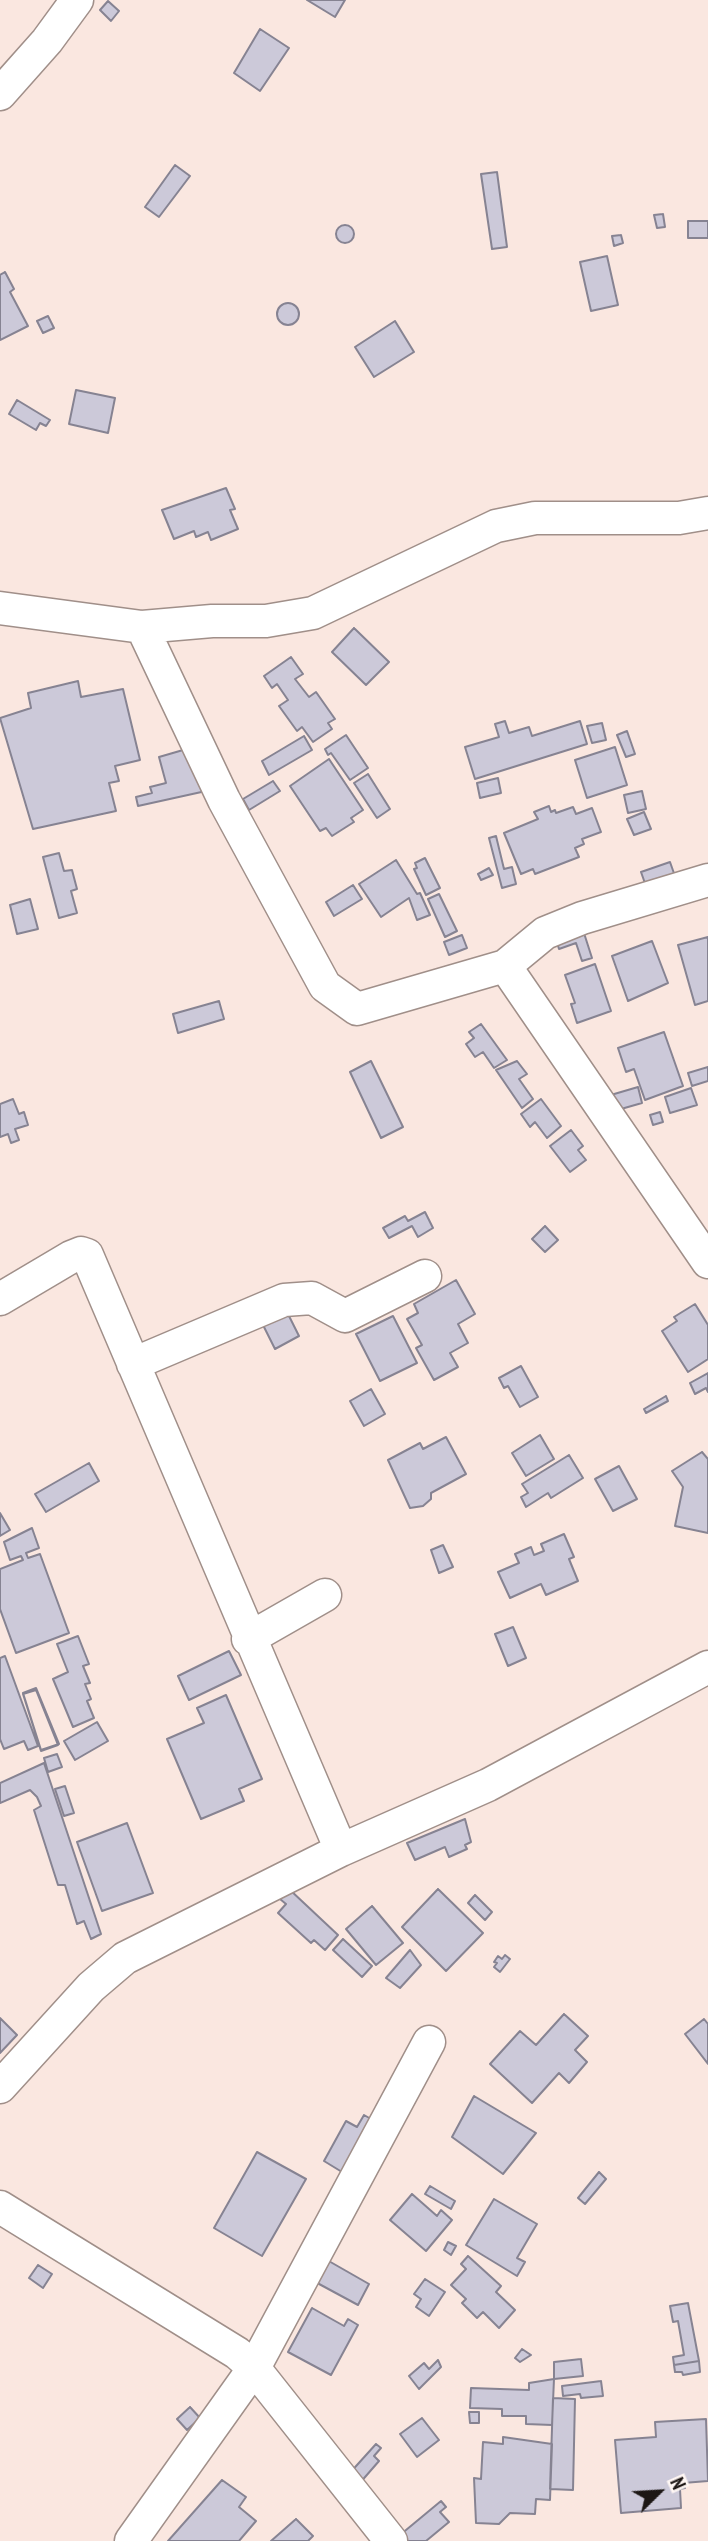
<!DOCTYPE html>
<style>
body{margin:0}
#map{position:relative;width:708px;height:2541px;overflow:hidden;background:#fae7e0;font-family:"PT Sans Narrow",sans-serif}
canvas{display:block}
.north{position:absolute;left:624px;top:2457px;width:70px;height:70px;-webkit-text-stroke:5px #fff7f4;paint-order:stroke;rotate:66deg;font-size:19px;font-weight:700;line-height:28px;text-align:center;color:#1d1715}
.north::after{content:'';display:block;margin:auto;width:24px;height:32px;background:#1d1715;clip-path:polygon(50% 0,100% 100%,50% 72%,0 100%)}
</style>
<div id="map">
<canvas width="708" height="2541"></canvas>
<div class="north">N</div>
</div>
<script>
const context = document.querySelector('canvas').getContext('2d');
context.lineJoin = 'round';
function fillPath(path, color) { context.fillStyle = color; context.fill(path, 'evenodd'); }
const poly = rows => new Path2D(rows.map(r => 'M' + r).join(''));
function trace(path, color, width, dash) { context.strokeStyle = color; context.lineWidth = width; context.lineCap = dash ? 'butt' : 'round'; context.setLineDash(dash || []); context.stroke(path); }
const building = poly([
 [307,0,345,0,335,17,307,0],
 [108,1,119,11,111,21,100,10,108,1],
 [260,29,289,48,260,91,234,73,260,29],
 [175,165,190,176,159,217,145,207,175,165],
 [497,172,507,247,492,249,481,174,497,172],
 [663,214,665,227,657,228,654,215,663,214],
 [688,221,708,221,708,238,688,238,688,221],
 '336 234a9 9 0 1 1 18 0a9 9 0 1 1-18 0Z',
 [621,235,623,243,614,246,612,236,621,235],
 [607,256,618,305,591,311,580,262,607,256],
 [5,272,14,289,10,292,28,326,0,340,0,275,5,272],
 '277 314a11 11 0 1 1 22 0a11 11 0 1 1-22 0Z',
 [48,316,54,328,43,333,37,321,48,316],
 [395,321,414,352,374,377,355,347,395,321],
 [76,390,115,398,108,433,69,424,76,390],
 [17,400,50,420,46,426,40,423,36,430,9,414,17,400],
 [226,488,235,509,230,510,238,529,211,540,208,532,196,537,194,531,174,539,162,510,226,488],
 [354,628,389,662,366,685,332,652,354,628],
 [291,657,303,674,295,679,309,697,316,692,335,719,328,723,332,729,313,742,302,727,297,731,279,706,288,700,277,684,272,688,264,676,291,657],
 [78,681,81,697,123,689,140,760,115,766,119,781,109,783,116,811,33,829,0,718,31,708,28,693,78,681],
 [505,721,509,733,529,727,532,736,580,721,587,744,475,779,465,747,499,737,495,724,505,721],
 [602,723,606,740,592,743,587,726,602,723],
 [627,731,635,754,626,757,617,735,627,731],
 [346,735,368,768,350,780,331,753,328,755,325,749,346,735],
 [304,736,312,750,269,775,262,761,304,736],
 [615,747,627,785,587,798,575,760,615,747],
 [190,748,206,791,138,806,136,797,152,793,150,787,166,783,159,757,190,748],
 [329,759,363,810,351,818,354,822,332,836,326,828,320,831,290,786,329,759],
 [368,774,390,809,377,818,354,783,368,774],
 [498,778,501,793,480,798,477,783,498,778],
 [273,781,280,791,249,810,243,799,273,781],
 [642,791,646,809,628,813,624,795,642,791],
 [549,806,551,812,555,810,556,813,573,807,576,814,592,808,601,832,582,839,584,844,575,848,579,857,535,874,533,869,521,874,504,833,538,819,534,812,549,806],
 [644,812,651,829,634,835,627,819,644,812],
 [496,836,504,869,512,867,516,884,502,888,489,838,496,836],
 [59,853,64,871,72,870,77,889,71,891,77,913,59,918,43,857,59,853],
 [425,858,440,888,426,895,414,869,417,868,415,863,425,858],
 [396,860,417,894,420,893,430,915,417,920,409,898,381,917,359,884,396,860],
 [670,862,676,879,647,889,641,872,670,862],
 [489,868,493,875,481,880,478,874,489,868],
 [353,885,362,899,334,916,326,902,353,885],
 [439,894,457,931,445,937,428,899,439,894],
 [30,899,38,929,17,934,10,905,30,899],
 [583,930,592,958,582,961,576,943,559,949,556,939,583,930],
 [462,935,467,948,449,955,444,942,462,935],
 [708,937,708,1001,695,1005,678,945,708,937],
 [652,941,668,983,628,1001,612,956,652,941],
 [595,964,611,1011,577,1023,571,1004,575,1003,565,975,595,964],
 [219,1001,224,1019,178,1033,173,1014,219,1001],
 [481,1024,507,1060,494,1068,483,1052,475,1057,466,1044,474,1038,469,1032,481,1024],
 [664,1032,683,1086,645,1100,634,1069,626,1072,618,1048,664,1032],
 [371,1061,403,1127,381,1138,350,1072,371,1061],
 [517,1061,527,1074,519,1079,533,1099,522,1108,496,1070,517,1061],
 [708,1067,708,1081,692,1086,688,1073,708,1067],
 [638,1087,642,1103,614,1111,604,1097,638,1087],
 [691,1088,697,1105,670,1113,665,1097,691,1088],
 [13,1099,19,1114,24,1112,28,1125,15,1129,19,1140,11,1143,8,1134,0,1137,0,1104,13,1099],
 [541,1099,561,1126,547,1138,535,1122,530,1127,521,1114,541,1099],
 [660,1112,663,1122,653,1125,650,1115,660,1112],
 [571,1130,583,1146,578,1150,586,1160,570,1172,550,1146,571,1130],
 [425,1212,433,1228,418,1237,412,1226,389,1238,383,1228,405,1216,408,1221,425,1212],
 [545,1226,558,1240,545,1252,532,1239,545,1226],
 [456,1280,475,1314,458,1324,468,1343,450,1353,458,1367,434,1380,416,1348,422,1345,407,1319,418,1313,414,1304,456,1280],
 [695,1304,708,1325,708,1359,688,1372,662,1331,677,1321,674,1317,695,1304],
 [285,1308,299,1336,275,1349,261,1321,285,1308],
 [393,1316,417,1363,380,1381,356,1334,393,1316],
 [521,1366,538,1397,520,1407,508,1386,504,1388,499,1378,521,1366],
 [708,1373,708,1392,706,1388,695,1394,690,1383,708,1373],
 [371,1389,385,1414,364,1426,350,1401,371,1389],
 [666,1396,668,1401,646,1413,644,1409,666,1396],
 [540,1435,554,1459,526,1476,512,1453,540,1435],
 [446,1437,466,1474,431,1493,431,1499,423,1506,410,1508,388,1460,420,1443,423,1449,446,1437],
 [702,1452,708,1459,708,1533,675,1526,683,1487,672,1471,702,1452],
 [569,1455,583,1478,551,1498,548,1493,526,1507,521,1497,528,1493,522,1484,569,1455],
 [89,1463,99,1481,46,1512,35,1494,89,1463],
 [619,1466,637,1499,613,1511,595,1479,619,1466],
 [0,1513,10,1530,0,1536,0,1513],
 [32,1528,39,1548,26,1553,28,1558,40,1554,69,1633,16,1653,0,1609,0,1569,23,1560,21,1556,10,1560,4,1542,32,1528],
 [564,1534,574,1557,569,1559,578,1581,546,1595,541,1584,510,1598,498,1572,519,1563,515,1554,531,1547,534,1555,544,1551,541,1544,564,1534],
 [443,1545,453,1567,439,1573,431,1550,443,1545],
 [513,1627,526,1658,508,1666,495,1634,513,1627],
 [78,1636,89,1664,83,1666,90,1683,85,1684,91,1699,87,1701,94,1718,73,1727,53,1679,68,1672,57,1644,78,1636],
 [229,1651,241,1675,189,1700,178,1676,229,1651],
 [5,1656,38,1746,28,1750,24,1741,4,1749,0,1739,0,1658,5,1656],
 [36,1688,59,1744,41,1750,23,1693,36,1688],
 [36,1690,58,1745,41,1751,23,1694,36,1690],
 [226,1695,262,1779,239,1789,244,1801,201,1819,167,1739,204,1723,197,1708,226,1695],
 [97,1722,108,1741,75,1760,64,1741,97,1722],
 [57,1754,62,1767,48,1772,44,1758,57,1754],
 [44,1763,101,1934,91,1939,84,1921,77,1924,65,1885,58,1885,34,1810,41,1806,37,1797,30,1790,0,1803,0,1783,44,1763],
 [65,1786,74,1813,64,1816,55,1789,65,1786],
 [465,1819,471,1842,465,1845,467,1849,449,1857,445,1847,415,1860,407,1843,465,1819],
 [127,1823,153,1893,102,1911,77,1842,127,1823],
 [289,1889,338,1935,325,1950,314,1940,311,1943,278,1913,286,1904,280,1899,289,1889],
 [438,1889,483,1933,446,1971,402,1927,438,1889],
 [475,1895,492,1912,485,1920,468,1903,475,1895],
 [372,1906,403,1943,376,1965,346,1929,372,1906],
 [343,1939,372,1966,362,1977,333,1950,343,1939],
 [410,1950,421,1965,400,1988,386,1978,410,1950],
 [505,1955,510,1959,500,1972,494,1967,497,1963,494,1962,498,1956,502,1959,505,1955],
 [564,2014,588,2036,575,2050,587,2062,569,2083,559,2073,532,2103,490,2064,520,2031,536,2045,564,2014],
 [0,2018,17,2035,0,2053,0,2018],
 [704,2019,708,2024,708,2064,685,2034,704,2019],
 [474,2096,536,2133,503,2174,452,2137,474,2096],
 [364,2115,371,2119,342,2172,324,2161,346,2121,357,2127,364,2115],
 [257,2152,306,2179,262,2256,214,2228,257,2152],
 [599,2172,606,2179,585,2204,578,2198,599,2172],
 [430,2186,455,2201,451,2209,425,2194,430,2186],
 [412,2194,437,2216,441,2210,452,2220,426,2251,390,2220,412,2194],
 [494,2199,537,2224,517,2258,525,2262,517,2276,466,2245,494,2199],
 [448,2242,456,2246,451,2255,444,2250,448,2242],
 [320,2256,369,2284,358,2305,308,2278,320,2256],
 [468,2256,501,2286,496,2292,515,2310,499,2328,483,2312,477,2318,462,2303,466,2299,451,2285,466,2269,461,2264,468,2256],
 [38,2265,52,2274,43,2288,29,2278,38,2265],
 [425,2279,445,2292,429,2316,416,2307,421,2299,414,2294,425,2279],
 [688,2303,699,2361,674,2365,673,2357,684,2355,678,2321,673,2322,670,2306,688,2303],
 [312,2308,344,2326,348,2319,358,2325,331,2375,288,2352,312,2308],
 [522,2349,531,2355,520,2362,515,2358,522,2349],
 [581,2359,583,2376,554,2379,554,2362,581,2359],
 [438,2360,441,2367,419,2389,409,2376,424,2363,429,2369,438,2360],
 [699,2361,700,2372,683,2375,682,2372,675,2372,674,2365,699,2361],
 [554,2379,552,2425,526,2424,526,2416,502,2416,502,2409,470,2408,471,2388,529,2390,529,2383,554,2379],
 [601,2381,603,2396,581,2398,580,2394,563,2396,562,2386,601,2381],
 [553,2398,575,2399,573,2490,550,2489,553,2398],
 [190,2407,200,2418,187,2430,177,2419,190,2407],
 [469,2412,479,2412,479,2423,470,2423,469,2412],
 [422,2418,439,2440,417,2457,400,2434,422,2418],
 [706,2419,708,2481,683,2483,685,2488,680,2489,681,2508,621,2513,615,2440,656,2437,655,2422,706,2419],
 [503,2437,552,2444,550,2500,536,2499,535,2514,510,2513,499,2524,476,2523,474,2478,481,2479,483,2442,503,2444,503,2437],
 [376,2444,381,2448,374,2456,379,2461,359,2484,348,2475,376,2444],
 [222,2480,246,2497,239,2507,256,2521,239,2541,168,2541,222,2480],
 [441,2501,446,2507,440,2512,449,2522,426,2541,405,2541,400,2535,441,2501],
 [296,2519,313,2536,308,2541,271,2541,296,2519]
]);
fillPath(building, '#ccc9d9');
trace(building, '#868392', 2);
const street = poly([
 [0,94,47,41,77,0],
 [0,608,142,627,212,621,266,621,313,613,496,526,535,518,679,518,708,513],
 [142,627,224,800,325,986,357,1009,505,966,545,933,582,918,708,880],
 [505,966,708,1262],
 [0,1299,71,1257,81,1253,87,1255,341,1850],
 [133,1364,284,1300,312,1298,345,1316,425,1276],
 [248,1639,325,1595],
 [0,2087,91,1987,125,1958,341,1850,488,1785,708,1667],
 [0,2207,237,2353,254,2368,391,2541],
 [131,2541,254,2368,429,2042]
]);
trace(street, '#a08f89', 35);
trace(street, '#fff', 32);
</script>
